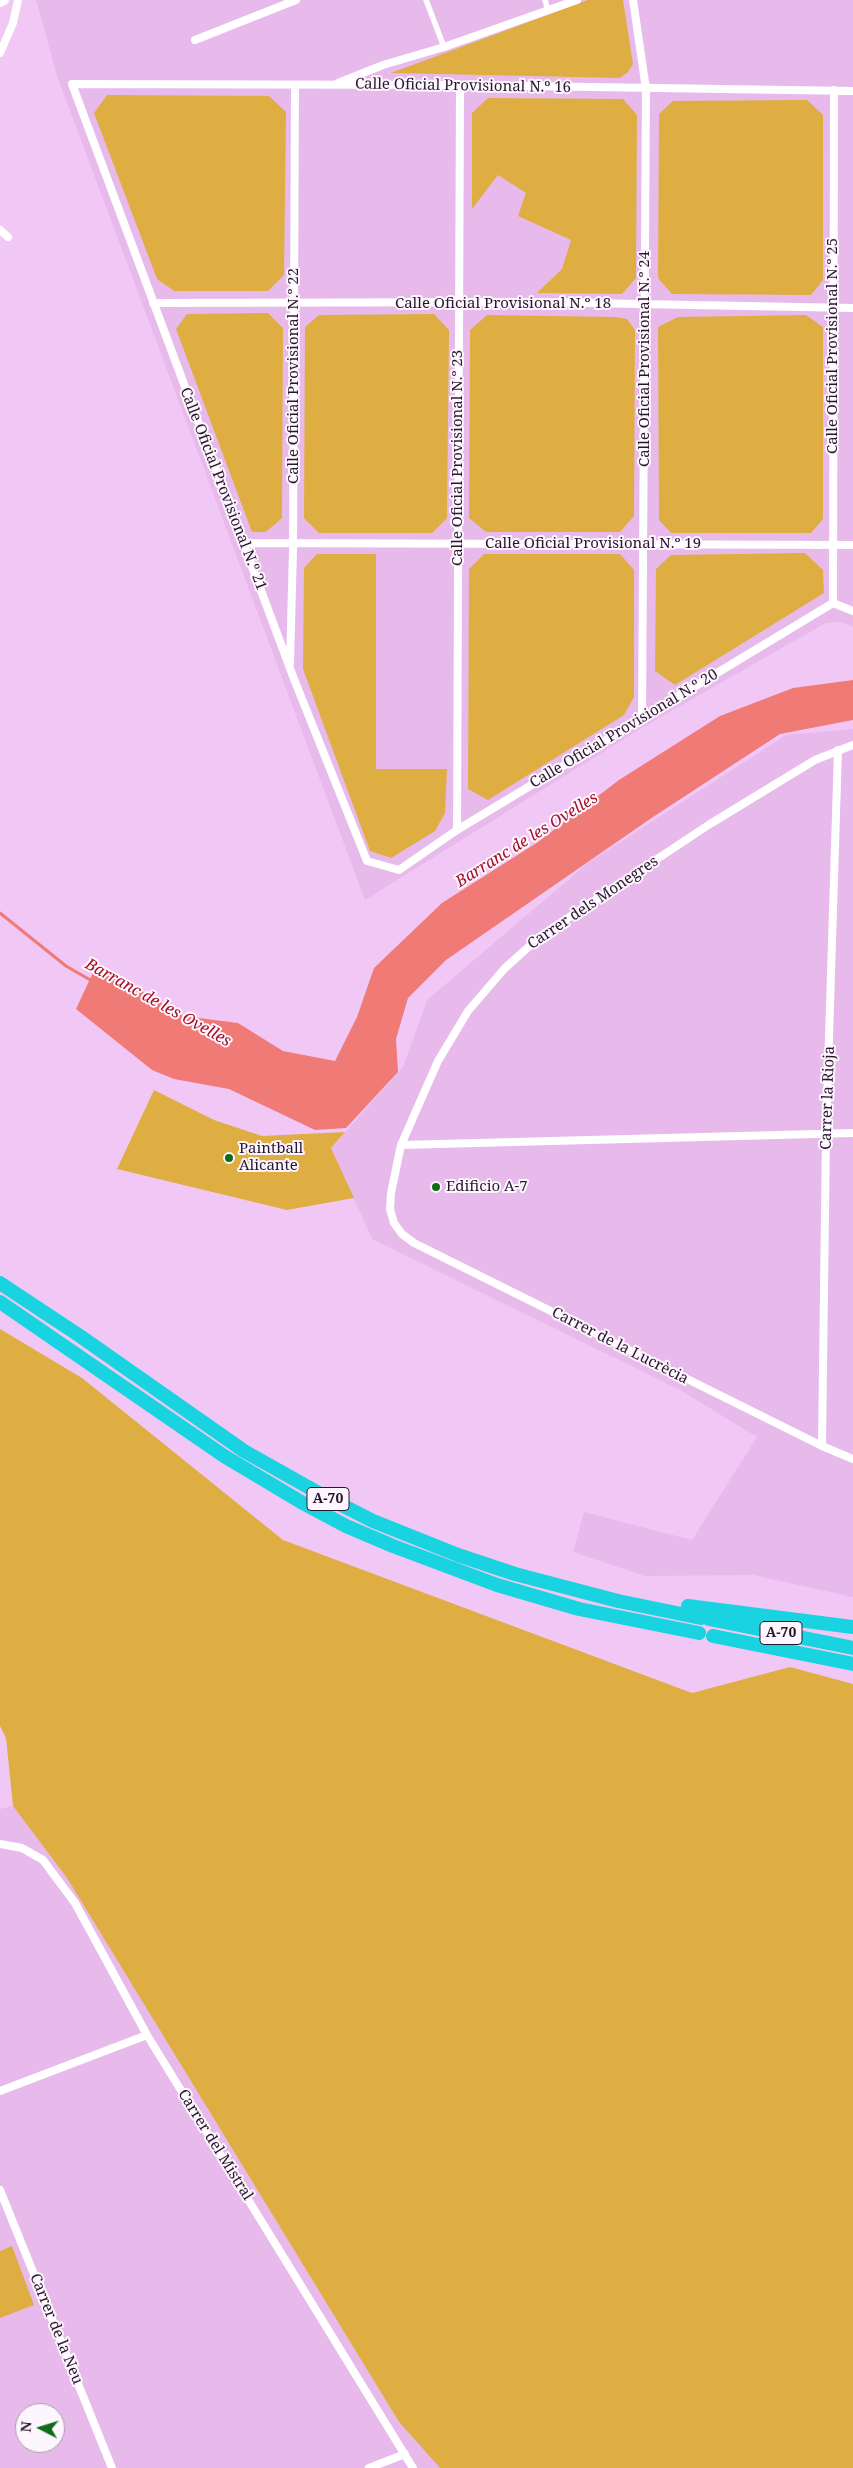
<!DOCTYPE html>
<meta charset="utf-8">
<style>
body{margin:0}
#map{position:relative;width:853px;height:2468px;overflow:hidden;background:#f1c8f5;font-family:"Noto Serif",serif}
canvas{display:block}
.north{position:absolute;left:15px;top:2403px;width:50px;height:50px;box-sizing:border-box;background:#fef6ff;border:1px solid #a89da9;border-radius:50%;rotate:275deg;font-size:14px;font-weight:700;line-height:20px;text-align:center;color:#271829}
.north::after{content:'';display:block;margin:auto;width:18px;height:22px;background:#116c17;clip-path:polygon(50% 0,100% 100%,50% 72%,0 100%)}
</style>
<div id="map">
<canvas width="853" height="2468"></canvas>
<div class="north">N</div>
</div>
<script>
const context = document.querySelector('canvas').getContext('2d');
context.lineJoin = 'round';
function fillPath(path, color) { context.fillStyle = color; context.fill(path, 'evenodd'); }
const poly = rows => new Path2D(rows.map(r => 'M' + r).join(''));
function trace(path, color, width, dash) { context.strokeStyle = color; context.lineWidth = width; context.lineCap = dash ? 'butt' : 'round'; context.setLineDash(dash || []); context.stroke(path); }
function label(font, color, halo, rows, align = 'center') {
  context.font = font + ' "Noto Serif",serif'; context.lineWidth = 4; context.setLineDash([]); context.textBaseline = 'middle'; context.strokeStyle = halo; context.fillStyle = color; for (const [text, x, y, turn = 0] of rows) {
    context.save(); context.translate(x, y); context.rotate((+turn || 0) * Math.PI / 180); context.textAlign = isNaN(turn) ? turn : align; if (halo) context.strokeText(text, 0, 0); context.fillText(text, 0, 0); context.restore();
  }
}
fillPath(poly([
 [36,0,853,0,853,627,841,622,826,623,645,726,365,900,57,76],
 [853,729,853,1597,753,1575,645,1576,573,1552,584,1512,692,1540,757,1437,680,1390,372,1239,331,1148,403,1067,427,1000,588,863,786,735],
 [13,1806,67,1878,399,2422,440,2468,0,2468,0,1809],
 [25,2413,55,2413,55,2443,25,2443]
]), '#e7baeb');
fillPath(poly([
 [588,0,623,0,633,64,628,72,620,78,391,73],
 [107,95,269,96,286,112,284,275,268,291,174,291,157,279,94,113],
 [488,98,623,99,637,115,636,278,622,294,537,293,562,269,571,240,518,216,526,193,498,175,472,209,472,113],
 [807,100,823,115,823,280,811,295,672,294,658,278,659,114,673,101],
 [268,313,283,328,282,518,266,532,252,532,176,329,187,314],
 [434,314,449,330,447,518,432,533,319,533,304,518,305,327,319,315],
 [487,315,615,317,627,319,635,330,634,516,620,532,486,532,469,518,470,330],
 [806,315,823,327,823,519,811,533,671,533,659,520,658,327,678,317],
 [805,553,823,570,824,593,675,685,655,671,656,569,671,555],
 [317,554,376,554,376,769,447,769,445,813,435,831,391,858,370,851,303,669,304,568],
 [484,554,620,554,634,570,634,697,624,715,488,800,468,789,469,569],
 [154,1090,214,1120,262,1136,345,1132,331,1148,354,1198,287,1210,117,1169],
 [0,1329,82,1378,283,1540,692,1693,790,1667,853,1684,853,2468,440,2468,399,2422,67,1878,13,1806,6,1738,0,1726],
 [12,2246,34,2305,0,2318,0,2251]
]), '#dfae42');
fillPath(poly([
 [853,680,853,720,780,734,653,817,446,960,408,998,396,1039,398,1072,346,1128,315,1130,229,1089,174,1079,152,1070,76,1009,97,964,183,1016,238,1023,283,1051,335,1061,357,1017,374,968,442,903,538,842,619,780,720,716,793,688]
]), '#f07a76');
trace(poly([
 [0,913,66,966,92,981]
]), '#f07a76', 3);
trace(poly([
 [426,0,444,47],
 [545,0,548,10]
]), '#fff', 5.5);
trace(poly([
 [633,0,646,89,642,719],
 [195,40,296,0],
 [0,53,13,23,18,0],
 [338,83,383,65,444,47,577,0],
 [853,91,460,85,72,84,294,679,367,861,399,870,457,830,833,603,853,611],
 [0,230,8,237],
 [153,303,533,302,853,308],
 [244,543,853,545],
 [833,603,834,90],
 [290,663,293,550,295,85],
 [853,745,815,760,710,824,542,935,505,968,468,1011,438,1061,401,1145,391,1193,390,1209,394,1223,402,1234,414,1243,822,1446,853,1459],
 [457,830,460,85],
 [401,1145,853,1133],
 [822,1446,826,1134,838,750],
 [0,1844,22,1848,43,1860,75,1903,147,2035,413,2468],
 [0,2091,147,2035],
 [0,2190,112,2468],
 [369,2468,405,2454]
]), '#fff', 8);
trace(poly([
 [0,2,4,0]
]), '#fff', 10);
trace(poly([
 [0,1283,80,1336,244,1451,324,1496,373,1521,458,1555,515,1574,618,1601,701,1618],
 [0,1302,224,1456,301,1502,346,1526,393,1546,497,1585,579,1609,699,1633],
 [688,1606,853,1627],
 [709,1619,853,1648],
 [713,1636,853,1664]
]), '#1ad3e1', 14);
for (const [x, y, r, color] of [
 [229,1158,5,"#116c17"],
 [436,1187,5,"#116c17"]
]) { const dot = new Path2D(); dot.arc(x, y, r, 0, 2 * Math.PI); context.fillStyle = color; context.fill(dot); trace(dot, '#fef6ff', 2); }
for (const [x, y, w] of [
 [328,1499,42],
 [781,1633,42]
]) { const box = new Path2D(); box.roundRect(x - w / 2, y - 11.5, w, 23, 4); context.fillStyle = '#fef6ff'; context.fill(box); trace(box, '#271829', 1); }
label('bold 14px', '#271829', null, [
 ["A-70",328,1499],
 ["A-70",781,1633]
]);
label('15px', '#271829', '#fef6ff', [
 ["Calle Oficial Provisional N.º 16",463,86,1],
 ["Calle Oficial Provisional N.º 18",503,304],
 ["Calle Oficial Provisional N.º 25",833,346,-90],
 ["Calle Oficial Provisional N.º 24",645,359,-90],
 ["Calle Oficial Provisional N.º 22",294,376,-90],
 ["Calle Oficial Provisional N.º 23",458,458,-90],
 ["Calle Oficial Provisional N.º 21",223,489,69],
 ["Calle Oficial Provisional N.º 19",593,544],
 ["Calle Oficial Provisional N.º 20",624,729,-31],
 ["Carrer dels Monegres",593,903,-34],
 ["Carrer la Rioja",828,1098,-88],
 ["Carrer de la Lucrècia",620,1346,27],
 ["Carrer del Mistral",215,2145,58],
 ["Carrer de la Neu",56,2329,68]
]);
label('15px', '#271829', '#fef6ff', [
 ["Paintball",239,1149],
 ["Alicante",239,1166],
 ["Edificio A-7",446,1187]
], 'left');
label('italic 16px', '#a20f21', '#fef6ff', [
 ["Barranc de les Ovelles",527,840,-32],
 ["Barranc de les Ovelles",158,1003,29]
]);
</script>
